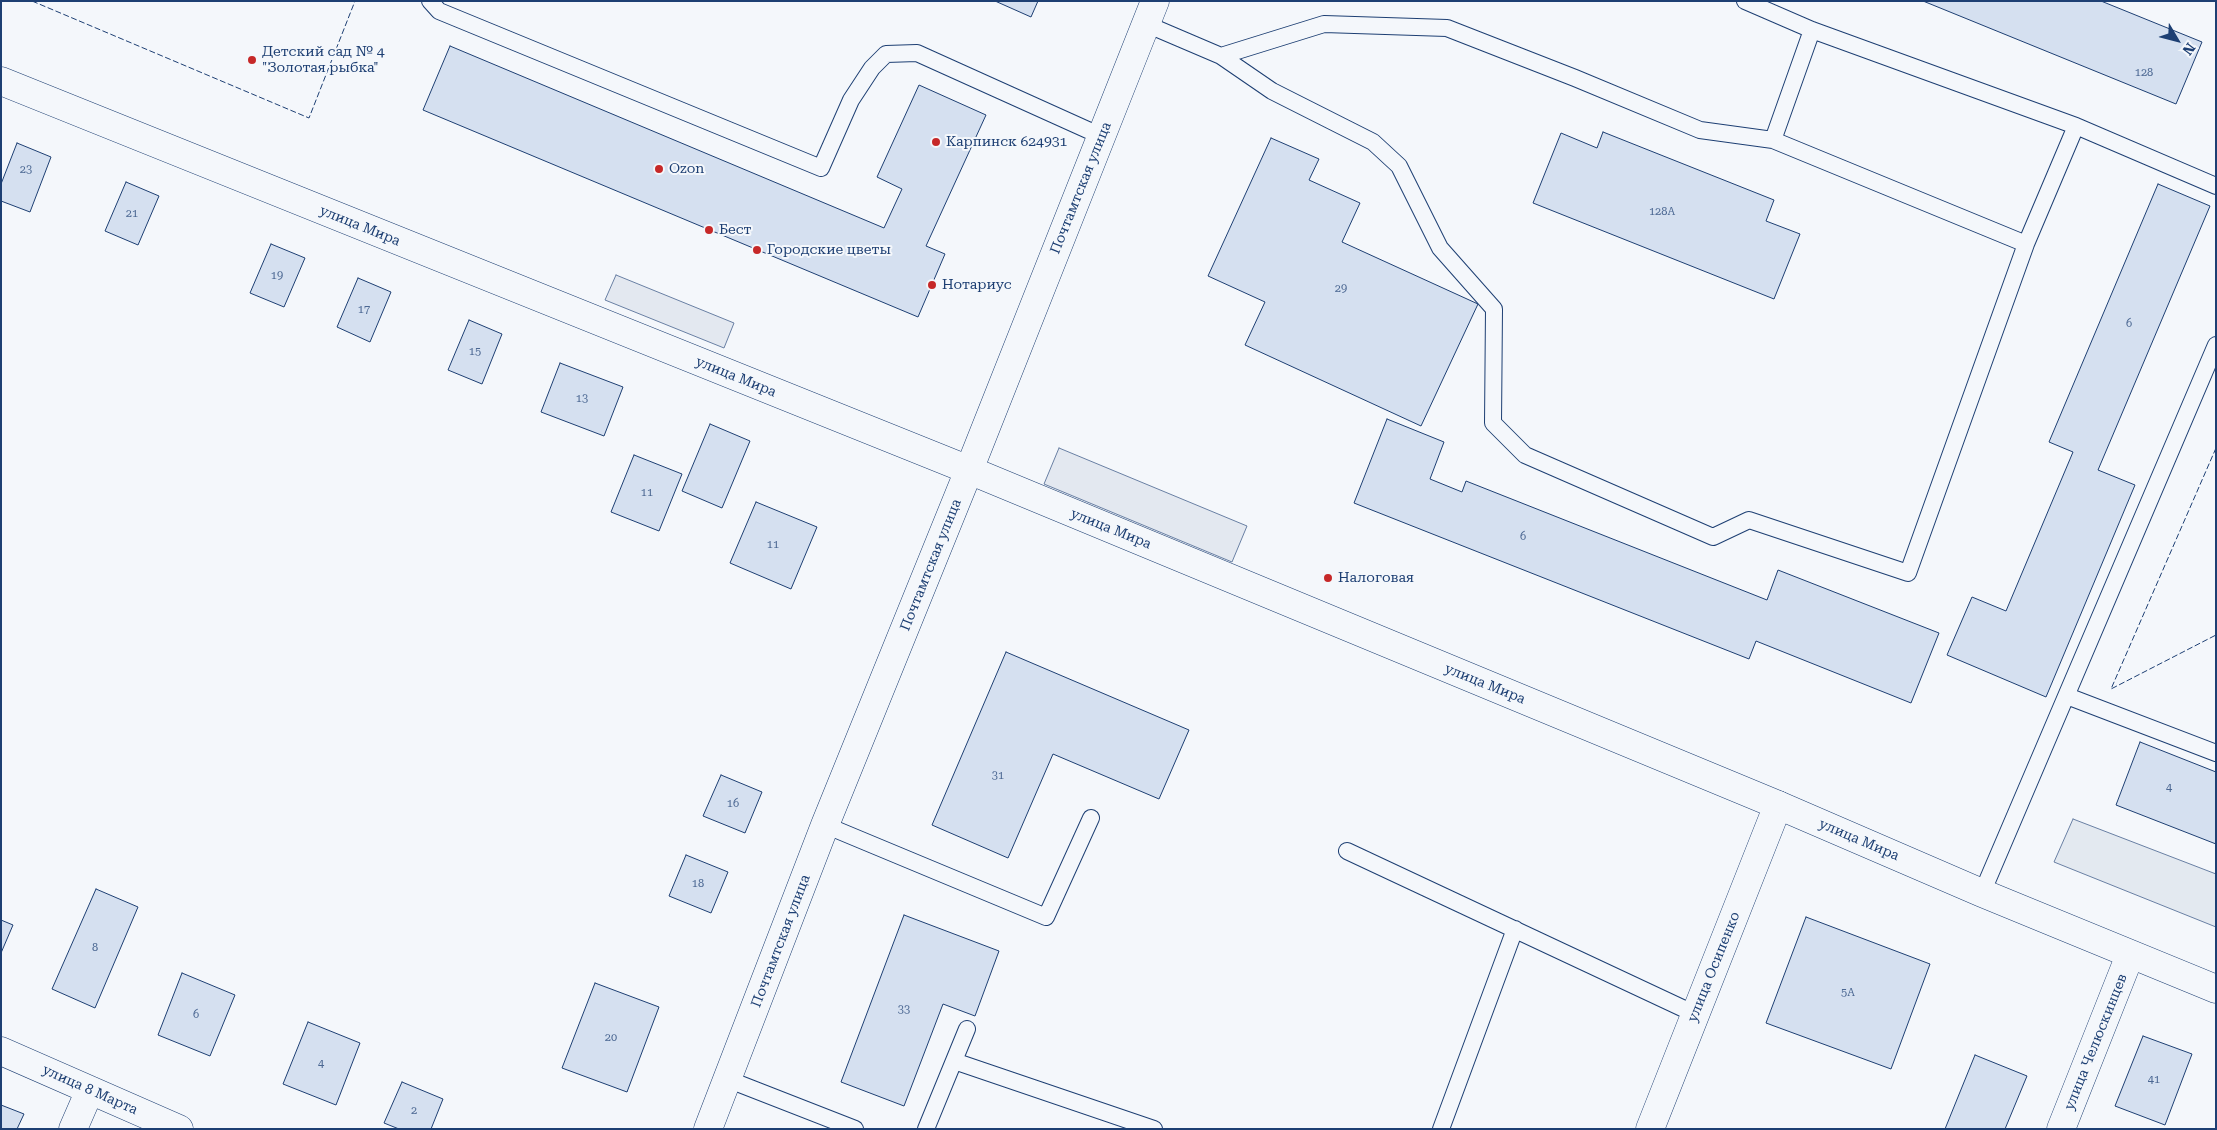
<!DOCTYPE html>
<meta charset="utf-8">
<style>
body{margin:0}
#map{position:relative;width:2217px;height:1130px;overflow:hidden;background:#f4f7fb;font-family:"Roboto Serif",serif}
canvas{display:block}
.frame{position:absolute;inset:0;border:2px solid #1d3f73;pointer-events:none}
.north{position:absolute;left:2152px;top:15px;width:50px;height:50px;-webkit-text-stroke:4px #f4f7fb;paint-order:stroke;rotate:127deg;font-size:14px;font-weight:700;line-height:20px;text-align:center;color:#1d3f73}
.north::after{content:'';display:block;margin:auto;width:18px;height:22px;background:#1d3f73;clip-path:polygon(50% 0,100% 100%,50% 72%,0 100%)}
</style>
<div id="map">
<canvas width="2217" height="1130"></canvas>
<div class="frame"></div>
<div class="north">N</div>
</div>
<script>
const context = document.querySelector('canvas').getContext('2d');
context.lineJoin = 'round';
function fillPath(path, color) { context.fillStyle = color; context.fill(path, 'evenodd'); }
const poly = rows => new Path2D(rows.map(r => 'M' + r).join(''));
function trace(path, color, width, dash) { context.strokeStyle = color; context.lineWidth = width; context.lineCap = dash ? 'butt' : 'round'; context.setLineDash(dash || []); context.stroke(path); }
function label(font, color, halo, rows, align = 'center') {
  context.font = font + ' "Roboto Serif",serif'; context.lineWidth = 4; context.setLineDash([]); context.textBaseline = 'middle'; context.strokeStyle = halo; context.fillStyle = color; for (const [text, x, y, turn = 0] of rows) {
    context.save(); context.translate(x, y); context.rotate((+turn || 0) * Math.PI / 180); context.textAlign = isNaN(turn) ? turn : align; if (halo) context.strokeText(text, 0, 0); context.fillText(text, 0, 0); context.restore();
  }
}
const green = poly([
 [2073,819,2216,874,2216,927,2054,862,2073,819]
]);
fillPath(green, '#e3e9f0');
trace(green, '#687fa3', 1);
const parking = poly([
 [616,275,734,323,724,348,605,300,616,275],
 [1059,448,1247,526,1232,562,1044,484,1059,448]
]);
fillPath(parking, '#e3e8f0');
trace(parking, '#687fa3', 1);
const building = poly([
 [995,1,1038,1,1031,17,995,1],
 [1923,1,2101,1,2202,42,2176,104,1923,1],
 [450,46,884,228,902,189,877,177,919,85,986,115,926,246,945,254,918,317,423,110,450,46],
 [1603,132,1774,200,1766,221,1800,234,1774,299,1533,203,1561,133,1597,148,1603,132],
 [1271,138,1319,159,1309,180,1360,203,1342,242,1478,304,1421,426,1245,345,1265,302,1208,276,1271,138],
 [17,143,51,157,30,212,1,201,1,184,17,143],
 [126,182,159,196,138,245,105,231,126,182],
 [2158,184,2210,206,2098,470,2135,485,2046,697,1947,655,1972,597,2006,611,2073,452,2049,442,2158,184],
 [271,244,305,258,284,307,250,293,271,244],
 [358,278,391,292,370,342,337,327,358,278],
 [469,320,502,334,482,384,448,370,469,320],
 [560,363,623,387,604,436,541,412,560,363],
 [1387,419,1444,442,1430,479,1462,492,1466,481,1767,600,1778,570,1939,633,1911,703,1756,641,1749,659,1354,503,1387,419],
 [710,424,750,441,722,508,682,491,710,424],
 [634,455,682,474,659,531,611,512,634,455],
 [756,502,817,527,791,589,730,563,756,502],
 [1006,652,1189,730,1159,799,1053,754,1008,858,932,825,1006,652],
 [2140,742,2216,772,2216,844,2116,805,2140,742],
 [721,775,762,792,745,833,703,816,721,775],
 [686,855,728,872,711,913,669,896,686,855],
 [96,889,138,907,95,1008,52,989,96,889],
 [904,915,999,951,975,1016,943,1004,904,1106,841,1082,904,915],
 [1806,917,1930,964,1891,1069,1766,1023,1806,917],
 [1,920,13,925,1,953,1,920],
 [182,973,235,995,210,1056,158,1035,182,973],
 [595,983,659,1007,627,1092,562,1068,595,983],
 [308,1022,360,1043,336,1105,283,1084,308,1022],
 [2143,1036,2192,1054,2165,1125,2115,1106,2143,1036],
 [1975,1055,2027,1076,2005,1129,1945,1129,1975,1055],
 [402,1082,443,1099,431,1129,399,1129,384,1123,402,1082],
 [1,1105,24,1114,17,1129,1,1129,1,1105]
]);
fillPath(building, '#d5e0f0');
trace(building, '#1d3f73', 1);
const service = poly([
 [430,1,439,11,821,168,851,100,872,68,886,54,917,53,1101,136],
 [1745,1,1812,30,2076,126,2216,186],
 [1146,24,1221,56,1272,91,1373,142,1399,166,1440,248,1494,309,1493,423,1525,455,1713,537,1749,520,1908,573,2026,244,2076,126],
 [1812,30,1773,140,2026,244],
 [1221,56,1324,24,1447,28,1575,78,1700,130,1773,140],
 [2067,696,2216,753],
 [825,825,1046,917,1091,818],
 [1347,851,1695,1014],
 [1982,893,2216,345],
 [954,1061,1154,1129],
 [727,1079,855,1129],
 [926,1129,967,1029],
 [1441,1129,1515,929]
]);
const minor = poly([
 [1,1051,179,1129],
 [73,1129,90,1090],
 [1650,1129,1778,805],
 [2061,1129,2130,955]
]);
const tertiary = poly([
 [708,1129,825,825,969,470,1155,1]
]);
const secondary = poly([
 [1,81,969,470,1778,805,1982,893,2216,989]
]);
trace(service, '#1d3f73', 18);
trace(minor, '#1d3f73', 29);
trace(tertiary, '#1d3f73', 29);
trace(secondary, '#1d3f73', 29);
trace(service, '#f4f7fb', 16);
trace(minor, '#f4f7fb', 28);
trace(tertiary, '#f4f7fb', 28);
trace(secondary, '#f4f7fb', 28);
trace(poly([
 [32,1,309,118,355,1],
 [2216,448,2111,689,2216,635]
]), '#1d3f73', 1, [6, 2.5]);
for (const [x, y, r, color] of [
 [252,60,5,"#c62828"],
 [936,142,5,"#c62828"],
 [659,169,5,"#c62828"],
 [709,230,5,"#c62828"],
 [757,250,5,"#c62828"],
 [932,285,5,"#c62828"],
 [1328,578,5,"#c62828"]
]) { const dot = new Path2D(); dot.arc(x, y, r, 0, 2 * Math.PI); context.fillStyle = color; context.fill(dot); trace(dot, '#f4f7fb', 2); }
label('11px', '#4b6792', null, [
 ["128",2144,73],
 ["23",26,170],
 ["128А",1662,212],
 ["21",132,214],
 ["19",277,276],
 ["29",1341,289],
 ["17",364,310],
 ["6",2129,324],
 ["15",475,352],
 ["13",582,399],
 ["11",647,493],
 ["6",1523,537],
 ["11",773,545],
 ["31",998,776],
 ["4",2169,788],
 ["16",733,804],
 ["18",698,884],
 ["8",95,948],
 ["5А",1848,993],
 ["33",904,1010],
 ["6",196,1015],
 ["20",611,1038],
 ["4",321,1064],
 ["41",2154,1080],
 ["2",414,1111]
]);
label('14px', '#1d3f73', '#f4f7fb', [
 ["Детский сад № 4",262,52],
 ["\"Золотая рыбка\"",262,68],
 ["Карпинск 624931",946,142],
 ["Ozon",669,169],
 ["Бест",719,230],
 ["Городские цветы",767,250],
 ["Нотариус",942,285],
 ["Налоговая",1338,578]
], 'left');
label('14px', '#1d3f73', '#f4f7fb', [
 ["Почтамтская улица",1081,188,-68],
 ["улица Мира",360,226,22],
 ["улица Мира",736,377,22],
 ["улица Мира",1111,529,22],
 ["Почтамтская улица",931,565,-68],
 ["улица Мира",1485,684,22],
 ["улица Мира",1859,840,23],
 ["Почтамтская улица",781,941,-69],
 ["улица Осипенко",1714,967,-68],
 ["улица Челюскинцев",2096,1042,-68],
 ["улица 8 Марта",90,1090,24]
]);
</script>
